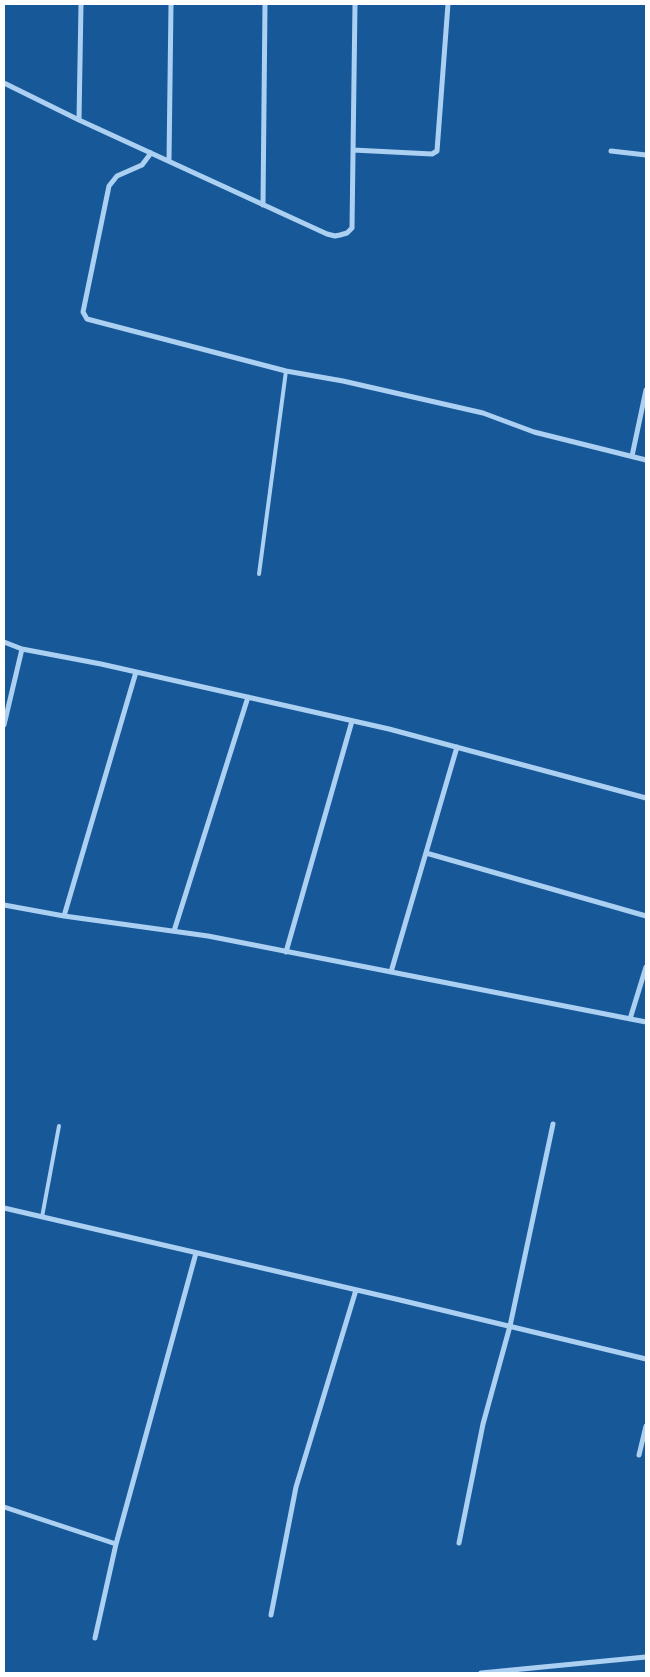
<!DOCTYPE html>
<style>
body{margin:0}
#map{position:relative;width:650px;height:1677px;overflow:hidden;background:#175899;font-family:Inter,sans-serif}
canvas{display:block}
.frame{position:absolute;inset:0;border:5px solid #fff;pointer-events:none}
</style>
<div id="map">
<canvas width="650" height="1677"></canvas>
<div class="frame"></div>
</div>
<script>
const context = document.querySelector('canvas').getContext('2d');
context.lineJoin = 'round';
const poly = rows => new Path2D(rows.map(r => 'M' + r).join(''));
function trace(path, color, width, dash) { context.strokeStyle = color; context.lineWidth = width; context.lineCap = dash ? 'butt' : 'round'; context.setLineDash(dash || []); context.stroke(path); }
trace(poly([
 [259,574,286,371],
 [42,1217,59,1126]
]), '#acd0f2', 4);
trace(poly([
 [4,83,79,120,327,234,335,236,340,235,347,233,352,228,355,4],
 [79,120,81,4],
 [353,150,432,154,437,151,448,4],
 [611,151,646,155],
 [151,153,142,165,117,176,109,186,83,312,87,319,286,371,343,381,483,413,534,432,646,460],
 [169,161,171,4],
 [263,205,265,4],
 [632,456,646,390],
 [4,642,22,649,101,664,389,729,646,798],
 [4,725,22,649],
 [426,853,646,916],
 [4,905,64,916,208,936,646,1022],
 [64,916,136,672],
 [174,931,248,697],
 [286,952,352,721],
 [391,972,457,747],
 [630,1019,646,967],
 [4,1208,400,1300,646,1359],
 [639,1455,646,1426],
 [4,1507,116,1544],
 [459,1543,483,1424,510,1326,553,1124],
 [271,1615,296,1487,356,1290],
 [95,1638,116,1544,196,1253],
 [481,1673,646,1657]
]), '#acd0f2', 5);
</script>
